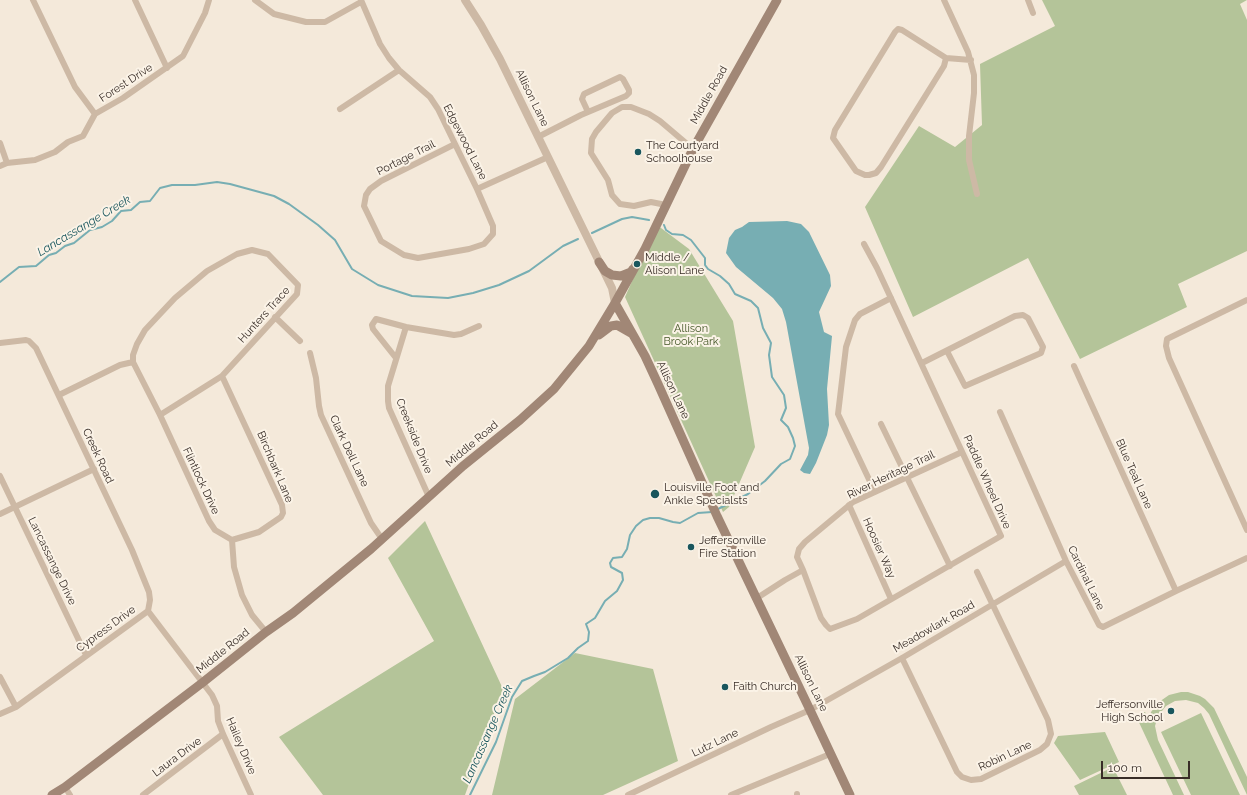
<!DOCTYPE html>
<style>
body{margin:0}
#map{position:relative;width:1247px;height:795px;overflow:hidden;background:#f4e9da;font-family:Raleway,sans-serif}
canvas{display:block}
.scale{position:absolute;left:1101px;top:761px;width:89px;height:18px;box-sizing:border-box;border:2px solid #382d27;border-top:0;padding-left:5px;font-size:12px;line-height:14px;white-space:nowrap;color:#382d27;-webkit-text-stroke:3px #fbf3e7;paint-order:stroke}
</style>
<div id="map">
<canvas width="1247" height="795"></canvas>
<div class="scale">100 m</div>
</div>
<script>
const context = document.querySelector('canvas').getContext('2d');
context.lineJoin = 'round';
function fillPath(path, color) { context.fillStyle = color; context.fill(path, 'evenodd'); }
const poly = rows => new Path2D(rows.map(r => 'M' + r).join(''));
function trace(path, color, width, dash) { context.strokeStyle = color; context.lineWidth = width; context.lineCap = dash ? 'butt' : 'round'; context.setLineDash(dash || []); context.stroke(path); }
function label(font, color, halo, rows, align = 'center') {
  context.font = font + ' Raleway,sans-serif'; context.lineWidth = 4; context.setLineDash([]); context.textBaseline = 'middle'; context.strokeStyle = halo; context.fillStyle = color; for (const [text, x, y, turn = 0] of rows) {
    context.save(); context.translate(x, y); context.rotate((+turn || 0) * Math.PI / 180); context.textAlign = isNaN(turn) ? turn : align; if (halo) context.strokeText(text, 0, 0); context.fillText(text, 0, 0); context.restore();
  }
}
fillPath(poly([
 [1042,0,1247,0,1240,4,1247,20,1247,251,1178,284,1187,307,1080,359,1028,258,913,317,865,207,919,126,955,147,982,125,980,64,1055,26],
 [657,225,689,249,733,321,755,447,729,507,723,512,625,297],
 [425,521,503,689,465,795,323,795,279,737,434,641,388,558],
 [575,653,653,669,678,761,603,795,492,795,515,699],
 [1181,692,1188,692,1200,696,1205,699,1214,708,1247,777,1247,795,1209,714,1204,708,1198,703,1186,700,1175,701,1166,706,1158,716,1155,726,1158,740,1184,795,1173,795,1136,716,1145,712,1149,719,1151,712,1159,702,1169,695],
 [1201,713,1240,795,1191,795,1161,732],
 [1105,732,1119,762,1080,780,1054,743,1058,736],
 [1113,767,1127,795,1079,795,1074,786]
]), '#b4c499');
fillPath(poly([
 [787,221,801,224,809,232,830,275,831,286,819,312,824,332,832,336,827,389,829,425,827,435,816,463,810,474,804,473,800,470,808,455,809,448,786,322,782,309,773,298,736,267,726,253,729,238,735,230,742,227,749,222]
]), '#77aeb3');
trace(poly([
 [664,225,666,230,672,234,683,235,691,240,705,258,705,265,708,269,720,276,729,284,735,294,751,301,758,308,763,328,771,343,769,355,772,377,784,395,786,408,781,420,788,427,793,438,795,446,790,459,781,464,765,481,748,494,716,510],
 [592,233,622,219,632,217,649,220],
 [0,282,19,267,36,266,49,255,56,253,65,246,74,243,90,230,102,227,112,221,121,211,131,210,140,202,150,201,160,188,172,185,195,185,217,182,230,184,274,196,289,204,318,225,335,240,352,269,378,285,412,296,448,298,473,293,499,285,529,271,563,246,578,239],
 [470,795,496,742,512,697,522,681,534,676,545,672,568,658,578,648,588,641,589,632,586,624,595,618,605,601,617,591,623,580,622,573,611,567,610,563,613,558,622,557,627,549,630,535,636,526,643,520,650,518,659,518,673,522,680,523,698,513,712,512]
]), '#77aeb3', 2);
trace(poly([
 [33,0,75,87,95,114],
 [135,0,167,68],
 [255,0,274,14,306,22,325,22,361,2],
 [361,0,380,44,389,58,399,70,430,97,438,109,455,144,477,189,493,226,493,234,484,244,469,249,418,258,404,255,381,241,364,206,366,195,370,189,381,181,455,144],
 [944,0,968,52,974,75,974,93,969,136,969,160,977,194],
 [1028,0,1033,13],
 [946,58,902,30,898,29,895,32,835,130,833,138,856,171,865,175,869,175,876,173,881,167,944,66,946,58,971,60],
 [340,109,399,70],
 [538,137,581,115,626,96,629,93,629,90,623,79,620,77,584,94,582,99,588,112],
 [0,143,7,163],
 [0,166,7,163,35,160,55,152,68,142,83,136,95,114,123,98,183,56,205,13,209,0],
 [477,189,548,157],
 [666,205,651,202,634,206,620,204,612,195,608,180,591,153,592,139,596,132,612,113,622,107,631,107,649,114,660,121,693,149],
 [1247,300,1167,339,1166,346,1169,358,1247,530],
 [275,317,300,341],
 [406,327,388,386,388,401,389,408,429,497],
 [0,343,26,340,29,341,36,348,132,550,149,592,150,600,148,611],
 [310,353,316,378,319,406,321,415,371,523,382,539],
 [396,358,373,329,372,325,376,319,406,327,454,335,461,334,479,326],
 [922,363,1015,316,1023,315,1028,318,1043,347,1041,353,965,386,947,351],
 [1074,366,1176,591],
 [222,376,282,505,283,513,281,517,259,532,232,540],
 [59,395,120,365,133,362],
 [1000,412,1066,561,1099,625,1103,627,1176,591,1247,558],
 [160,415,222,376,297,294,298,285,268,254,252,250,237,254,207,271,175,298,145,330,137,344,133,355,133,362,160,415,209,521,215,530,232,540,234,567,242,595,252,615,266,632],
 [881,424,950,566],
 [0,476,86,655],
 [875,492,838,414,846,347,855,320,860,314,891,298],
 [849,505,891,599],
 [0,514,94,469],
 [803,570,821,618,826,625,830,629,857,619,1001,536,877,268,864,244],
 [757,598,785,580,803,570,797,557,799,549,805,542,853,502,962,452],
 [148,611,212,695,217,706,218,721,223,734,251,795],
 [902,658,957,772,962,777,971,780,981,779,1040,750,1047,744,1051,734,1048,720,977,572],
 [0,677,16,707],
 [0,714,16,707,148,611],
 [65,787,70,795],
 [797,794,797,795],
 [143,795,223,734],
 [628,795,771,727,810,710,902,658,1066,561],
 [731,795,830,754]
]), '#cdb9a5', 6);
trace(poly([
 [465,0,481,25,500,59,612,288,615,303]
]), '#cdb9a5', 8);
trace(poly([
 [599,262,605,271,612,275,621,276,631,272,633,269],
 [615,303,645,356,658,384,717,516,810,710,850,795],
 [599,335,611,326,617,325,631,333],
 [52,795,65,787,202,683,266,632,293,613,371,549,463,466,520,420,554,389,589,346,615,303,645,249,693,149,777,0]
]), '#a18776', 9);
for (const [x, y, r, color] of [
 [638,152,4,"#19565d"],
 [637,264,4,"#19565d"],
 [655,494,5,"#19565d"],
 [691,547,4,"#19565d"],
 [725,687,4,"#19565d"],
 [1171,711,4,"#19565d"]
]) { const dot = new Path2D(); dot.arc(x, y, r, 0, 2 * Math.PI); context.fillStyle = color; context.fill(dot); trace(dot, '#fbf3e7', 1.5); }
label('11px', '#382d27', '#fbf3e7', [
 ["Forest Drive",126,83,-33],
 ["Middle Road",709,95,-61],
 ["Allison Lane",532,98,64],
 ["Edgewood Lane",465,142,63],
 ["Portage Trail",406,158,-27],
 ["Hunters Trace",264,315,-48],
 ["Allison Lane",673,390,65],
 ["Creekside Drive",414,436,68],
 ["Middle Road",472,444,-40],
 ["Clark Dell Lane",349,451,65],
 ["Creek Road",98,456,65],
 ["Birchbark Lane",275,467,67],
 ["Blue Teal Lane",1134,474,66],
 ["River Heritage Trail",891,475,-26],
 ["Flintlock Drive",201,481,65],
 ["Paddle Wheel Drive",987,482,66],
 ["Hoosier Way",879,548,66],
 ["Lancassange Drive",52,561,64],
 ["Cardinal Lane",1086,578,64],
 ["Meadowlark Road",934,627,-30],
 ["Cypress Drive",106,629,-36],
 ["Middle Road",223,651,-39],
 ["Allison Lane",811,683,64],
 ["Lutz Lane",715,743,-26],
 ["Hailey Drive",241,746,67],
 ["Robin Lane",1005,756,-25],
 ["Laura Drive",177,757,-37]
]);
label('11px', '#382d27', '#fbf3e7', [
 ["The Courtyard",646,146],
 ["Schoolhouse",646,159],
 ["Middle /",645,258],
 ["Alison Lane",645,271],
 ["Louisville Foot and",664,488],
 ["Ankle Specialsts",664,501],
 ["Jeffersonville",699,541],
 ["Fire Station",699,554],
 ["Faith Church",733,687],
 ["Jeffersonville",1163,705,"right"],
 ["High School",1163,718,"right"]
], 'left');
label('11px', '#455829', '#fbf3e7', [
 ["Allison",691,329],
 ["Brook Park",691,342]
]);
label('italic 12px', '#19565d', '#fbf3e7', [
 ["Lancassange Creek",84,226,-31],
 ["Lancassange Creek",488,734,-66]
]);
</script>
